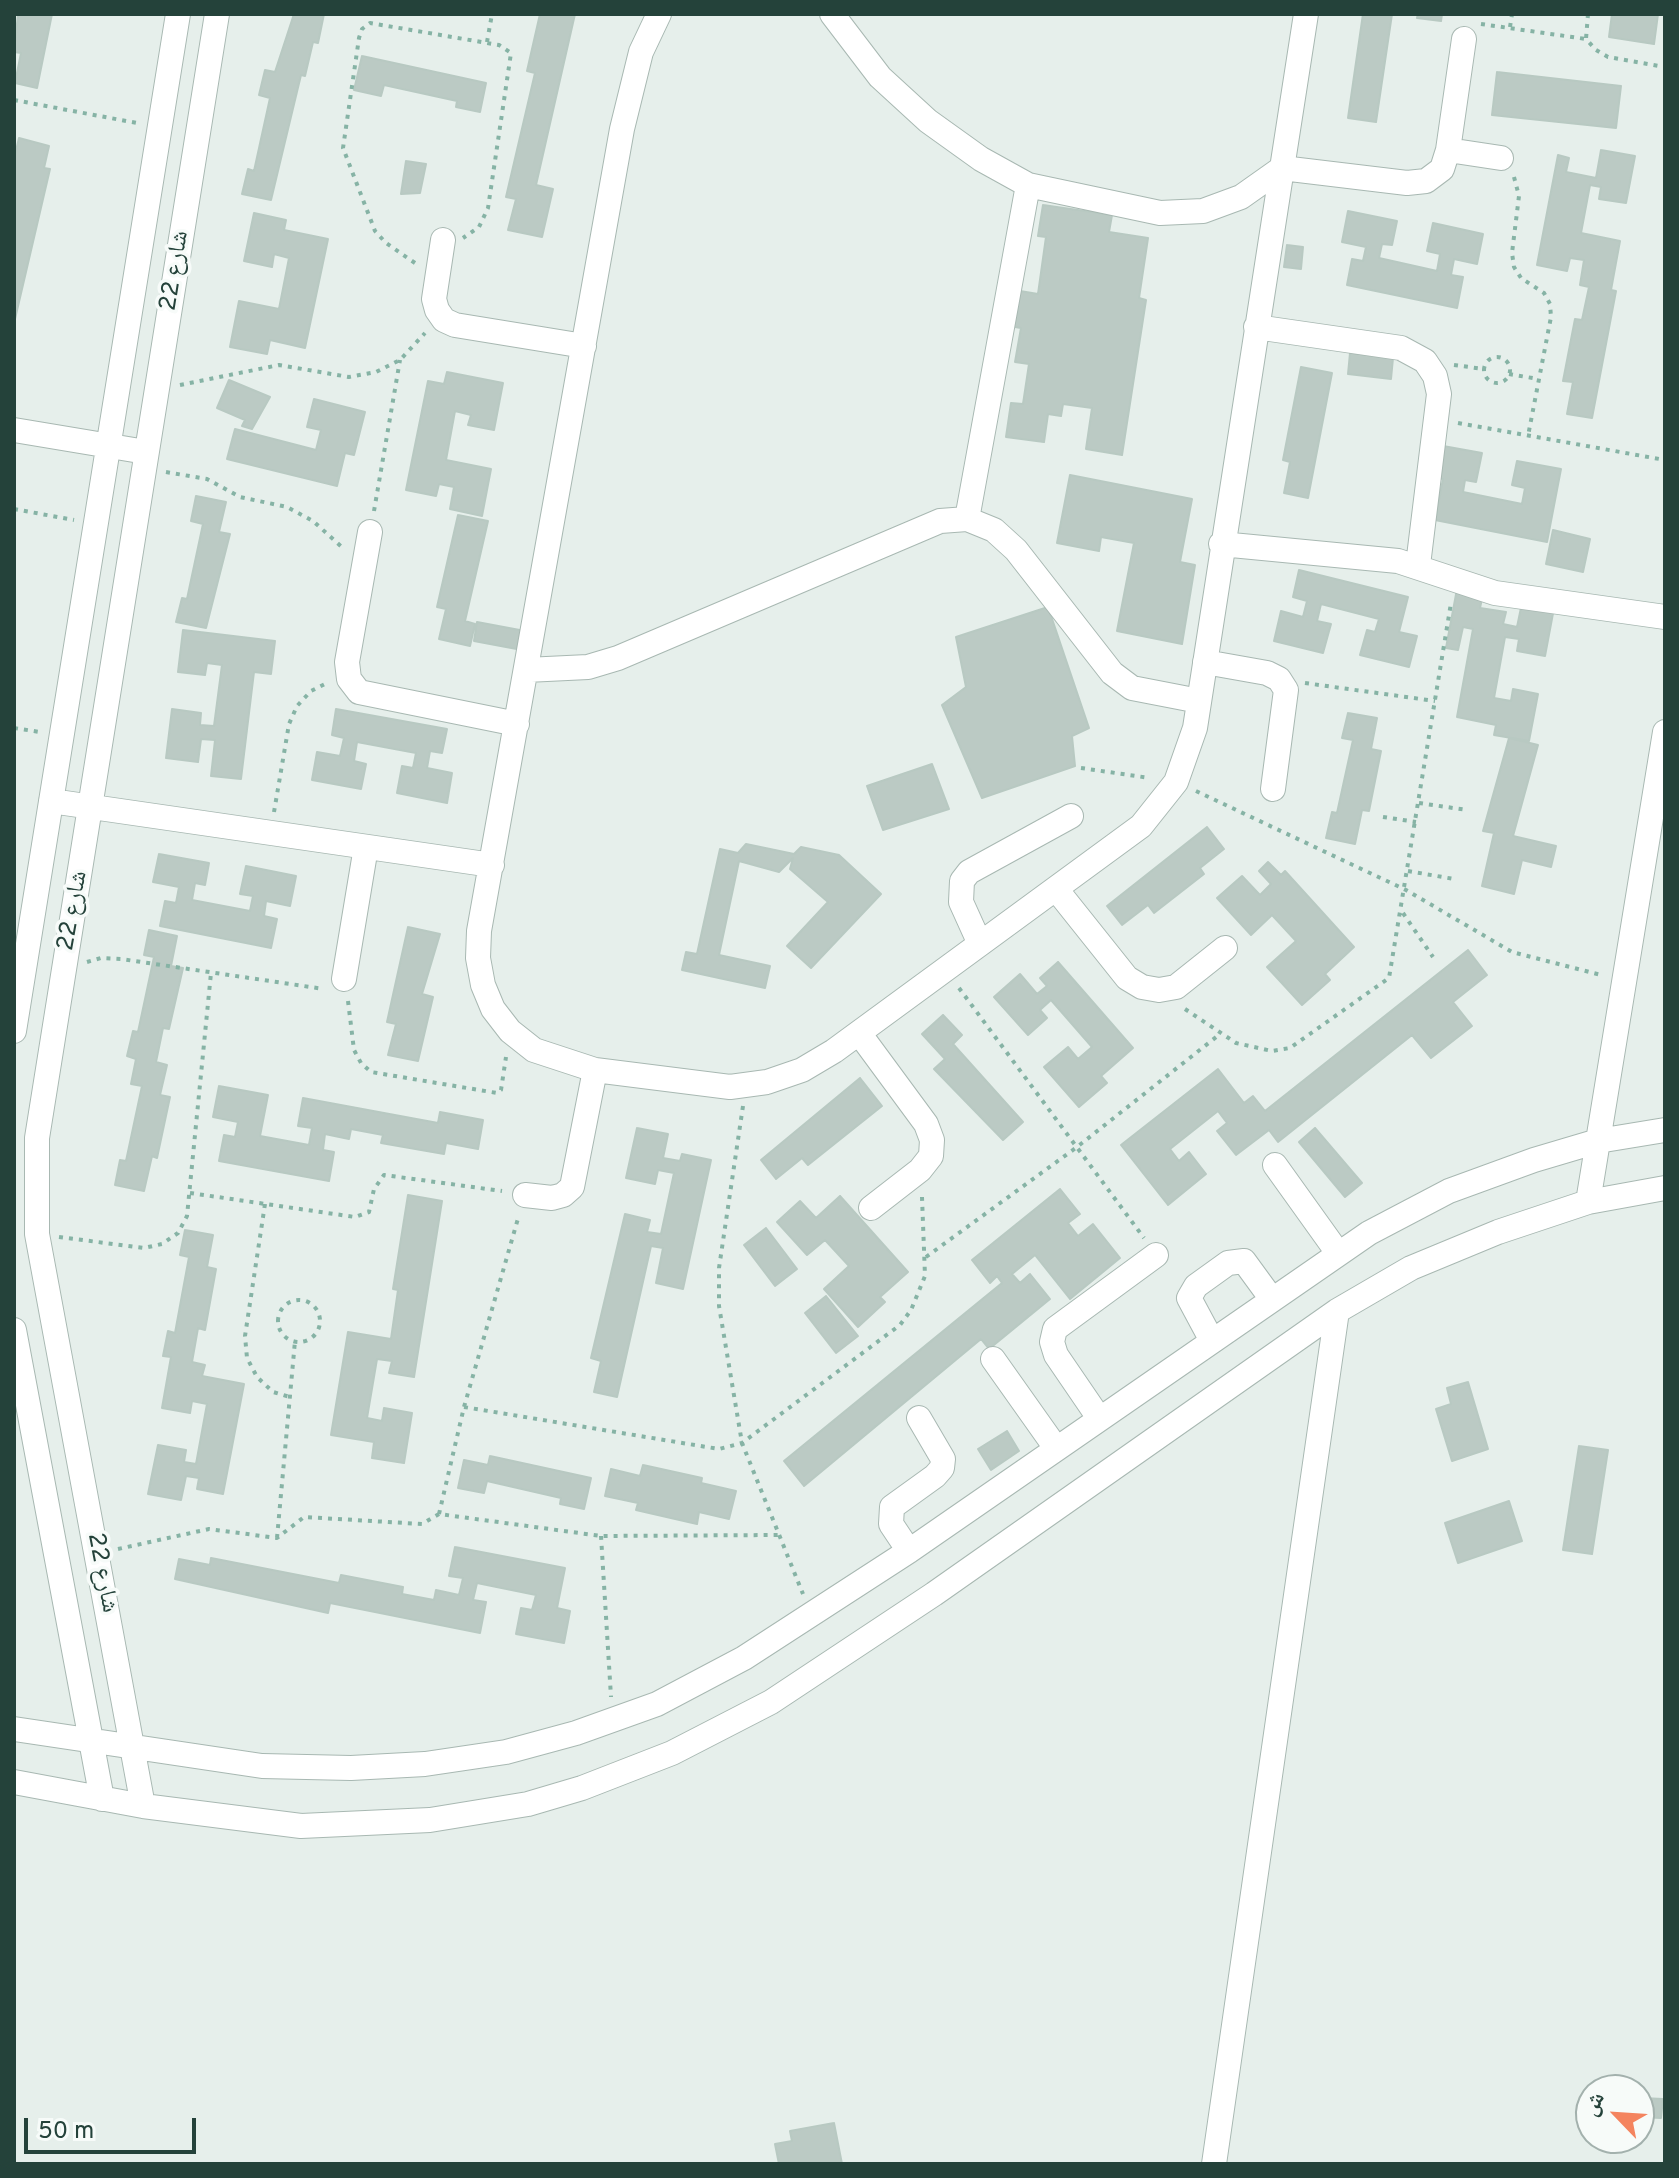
<!DOCTYPE html>
<meta charset="utf-8">
<style>
body{margin:0}
#map{position:relative;width:1679px;height:2178px;overflow:hidden;background:#e6efeb;font-family:Overpass,"Noto Naskh Arabic",sans-serif}
canvas{display:block}
.frame{position:absolute;inset:0;border:16px solid #24423a;pointer-events:none}
.north{position:absolute;left:1575px;top:2074px;width:80px;height:80px;box-sizing:border-box;background:#f7fbf9;border:2px solid #a3b1ad;border-radius:50%;rotate:295deg;font-size:22px;font-weight:700;line-height:32px;text-align:center;color:#24423a}
.north::after{content:'';display:block;margin:auto;width:28px;height:36px;background:#f4845f;clip-path:polygon(50% 0,100% 100%,50% 72%,0 100%)}
.scale{position:absolute;left:24px;top:2118px;width:172px;height:36px;box-sizing:border-box;border:4px solid #24423a;border-top:0;padding-left:10px;font-size:24px;line-height:28px;white-space:nowrap;color:#24423a;-webkit-text-stroke:6px #f7fbf9;paint-order:stroke}
</style>
<div id="map">
<canvas width="1679" height="2178"></canvas>
<div class="frame"></div>
<div class="north">ش</div>
<div class="scale">50 m</div>
</div>
<script>
const context = document.querySelector('canvas').getContext('2d');
context.lineJoin = 'round';
function fillPath(path, color) { context.fillStyle = color; context.fill(path, 'evenodd'); }
const poly = rows => new Path2D(rows.map(r => 'M' + r).join(''));
function trace(path, color, width, dash) { context.strokeStyle = color; context.lineWidth = width; context.lineCap = dash ? 'butt' : 'round'; context.setLineDash(dash || []); context.stroke(path); }
function label(font, color, halo, rows, align = 'center') {
  context.font = font + ' Overpass,"Noto Naskh Arabic",sans-serif'; context.lineWidth = 7; context.setLineDash([]); context.textBaseline = 'middle'; context.strokeStyle = halo; context.fillStyle = color; for (const [text, x, y, turn = 0] of rows) {
    context.save(); context.translate(x, y); context.rotate((+turn || 0) * Math.PI / 180); context.textAlign = isNaN(turn) ? turn : align; if (halo) context.strokeText(text, 0, 0); context.fillText(text, 0, 0); context.restore();
  }
}
const building = poly([
 [18,14,52,14,37,88,15,83,21,53,14,52,18,14],
 [294,14,324,14,318,43,313,42,305,76,301,75,271,200,242,194,248,169,254,171,270,98,259,95,265,70,275,72,294,14],
 [540,14,575,14,536,185,553,189,542,237,508,230,516,199,506,197,535,73,527,71,540,14],
 [1363,14,1392,14,1376,122,1348,118,1363,14],
 [1418,14,1442,14,1441,21,1417,18,1418,14],
 [1612,14,1658,14,1654,44,1609,37,1612,14],
 [362,56,486,83,480,112,456,107,457,101,384,85,381,96,354,90,362,56],
 [1497,72,1621,86,1616,128,1492,115,1497,72],
 [19,138,49,146,44,168,50,169,15,319,14,159,19,138],
 [1601,150,1635,156,1626,203,1599,199,1601,187,1590,185,1581,233,1620,241,1611,290,1616,291,1592,418,1567,414,1573,382,1563,381,1575,319,1582,320,1589,287,1580,285,1584,260,1570,258,1567,271,1537,265,1558,155,1569,158,1566,172,1596,178,1601,150],
 [406,161,426,164,420,193,401,194,406,161],
 [1043,205,1112,215,1109,232,1148,238,1139,298,1146,300,1122,455,1086,449,1092,408,1063,404,1061,416,1048,414,1044,442,1006,437,1011,403,1023,404,1029,364,1015,362,1021,328,1003,325,1008,289,1038,294,1046,237,1038,236,1043,205],
 [1348,211,1397,221,1392,245,1382,244,1379,258,1437,271,1440,254,1427,251,1433,223,1483,234,1477,264,1454,259,1451,275,1463,277,1457,308,1347,285,1352,259,1363,261,1366,247,1342,242,1348,211],
 [254,213,286,220,284,230,328,239,305,348,270,340,267,354,230,347,239,301,279,309,289,258,274,254,272,267,244,261,254,213],
 [1287,245,1303,247,1301,269,1284,267,1287,245],
 [1350,353,1393,358,1391,379,1348,374,1350,353],
 [1301,367,1332,373,1308,498,1284,493,1290,462,1283,460,1301,367],
 [447,372,503,383,494,430,468,425,471,415,455,411,446,460,491,469,482,516,450,509,454,487,439,484,436,496,406,490,428,381,444,384,447,372],
 [229,380,270,397,252,429,242,426,245,420,217,408,229,380],
 [314,399,365,412,354,455,345,453,337,486,227,459,235,429,316,450,321,430,307,427,314,399],
 [1432,444,1482,453,1476,482,1465,480,1463,492,1522,504,1525,488,1512,485,1517,461,1561,469,1547,542,1435,520,1443,479,1426,476,1432,444],
 [1070,475,1192,499,1180,562,1195,565,1182,644,1117,631,1134,543,1101,537,1099,551,1057,543,1070,475],
 [196,496,226,502,219,532,230,534,206,628,176,622,182,598,187,599,203,524,191,521,196,496],
 [458,515,488,521,465,621,475,624,470,646,439,639,446,609,437,607,458,515],
 [1553,530,1590,539,1583,572,1546,564,1553,530],
 [1299,570,1408,597,1399,632,1417,636,1409,667,1360,655,1367,630,1375,632,1379,619,1321,604,1317,621,1331,624,1323,653,1274,641,1281,611,1303,617,1307,601,1293,597,1299,570],
 [1457,589,1483,594,1480,608,1506,612,1503,624,1517,627,1522,603,1554,608,1545,656,1517,651,1519,639,1505,637,1494,698,1511,701,1513,689,1538,694,1529,741,1494,735,1496,725,1457,717,1473,629,1463,627,1458,650,1446,648,1457,589],
 [1048,607,1089,728,1072,736,1075,766,982,798,942,705,966,687,956,637,1048,607],
 [477,622,525,631,522,650,474,641,477,622],
 [183,630,275,641,271,674,254,672,241,779,211,776,215,740,201,739,198,762,166,758,172,709,201,713,200,725,214,726,222,665,207,663,205,675,178,672,183,630],
 [336,709,447,729,442,753,430,751,427,768,452,773,447,803,397,793,402,766,413,768,416,753,357,742,354,761,366,764,361,789,312,780,317,752,340,756,344,738,332,735,336,709],
 [1348,713,1377,718,1371,749,1381,751,1369,811,1362,810,1355,844,1326,838,1332,812,1337,813,1353,740,1342,738,1348,713],
 [1509,738,1538,745,1513,836,1556,846,1551,867,1522,860,1514,894,1482,886,1494,833,1483,831,1509,738],
 [932,764,949,809,883,830,867,786,932,764],
 [1207,827,1224,849,1200,868,1204,874,1154,913,1148,905,1122,925,1107,906,1207,827],
 [746,844,794,854,801,847,839,855,881,894,811,968,787,946,828,902,790,869,793,858,779,872,739,861,719,955,770,966,765,988,682,970,686,952,697,954,720,849,738,853,746,844],
 [159,854,209,863,205,885,195,883,192,900,250,911,253,896,240,894,246,866,296,876,290,906,266,901,264,916,277,919,271,948,160,926,165,901,176,903,179,887,153,882,159,854],
 [1268,862,1281,875,1285,871,1354,947,1325,974,1330,980,1302,1005,1267,967,1296,941,1272,915,1251,935,1217,898,1242,876,1260,895,1271,884,1259,871,1268,862],
 [408,927,440,934,422,994,433,997,418,1061,388,1055,396,1024,387,1022,408,927],
 [149,930,177,936,171,966,183,968,169,1029,163,1028,156,1062,167,1065,160,1095,170,1097,157,1158,152,1156,144,1191,115,1185,120,1160,126,1161,142,1086,131,1084,136,1059,127,1056,133,1031,138,1032,154,957,144,955,149,930],
 [1468,950,1487,975,1453,1002,1472,1026,1431,1058,1412,1035,1278,1142,1269,1130,1236,1155,1217,1131,1227,1123,1218,1111,1170,1149,1179,1161,1189,1152,1206,1174,1168,1205,1121,1145,1218,1069,1244,1103,1253,1096,1265,1111,1468,950],
 [1058,962,1133,1048,1101,1076,1107,1083,1079,1107,1044,1067,1068,1047,1078,1059,1092,1047,1051,1000,1040,1010,1047,1018,1028,1035,994,997,1020,974,1037,994,1047,986,1040,978,1058,962],
 [943,1015,962,1035,953,1044,1023,1122,1003,1140,934,1069,945,1059,922,1034,943,1015],
 [860,1078,882,1106,808,1165,802,1158,776,1179,761,1160,860,1078],
 [219,1086,268,1095,260,1136,309,1145,312,1128,298,1126,303,1098,438,1123,440,1112,483,1120,478,1149,446,1143,444,1154,381,1143,383,1135,351,1129,349,1139,325,1134,323,1150,334,1152,329,1181,219,1161,224,1135,235,1137,238,1122,213,1117,219,1086],
 [637,1128,668,1134,663,1158,680,1161,682,1154,711,1160,683,1289,656,1283,663,1248,651,1246,617,1397,594,1392,601,1361,591,1358,625,1214,650,1220,647,1232,661,1234,674,1173,658,1170,655,1184,626,1178,637,1128],
 [1315,1128,1362,1183,1345,1197,1299,1142,1315,1128],
 [1060,1189,1080,1214,1068,1223,1078,1236,1093,1224,1120,1258,1070,1299,1035,1255,1012,1274,1020,1283,1030,1274,1050,1299,989,1349,981,1339,804,1486,784,1461,1002,1283,997,1276,990,1283,972,1260,1060,1189],
 [408,1195,442,1201,414,1377,389,1373,392,1361,377,1359,367,1418,382,1421,384,1408,412,1413,404,1463,372,1458,374,1442,331,1435,348,1332,391,1339,398,1290,393,1289,408,1195],
 [840,1196,908,1272,880,1297,885,1302,858,1327,824,1289,849,1266,825,1240,807,1255,777,1222,800,1201,816,1218,840,1196],
 [766,1228,797,1269,775,1286,744,1245,766,1228],
 [185,1230,213,1235,207,1267,216,1269,205,1330,198,1328,192,1362,205,1365,202,1376,244,1384,223,1494,197,1489,199,1478,186,1476,181,1500,148,1494,158,1445,186,1450,184,1462,196,1464,207,1404,192,1401,190,1413,162,1408,171,1357,163,1356,168,1331,175,1333,189,1257,180,1255,185,1230],
 [826,1296,858,1336,836,1353,805,1313,826,1296],
 [1468,1382,1488,1449,1452,1461,1436,1409,1451,1404,1447,1388,1468,1382],
 [1007,1431,1019,1451,991,1470,978,1449,1007,1431],
 [1579,1446,1608,1450,1592,1554,1563,1550,1579,1446],
 [490,1456,591,1478,584,1509,560,1504,561,1498,487,1481,484,1493,458,1488,464,1460,488,1465,490,1456],
 [643,1465,702,1478,701,1483,736,1491,729,1519,699,1512,697,1524,636,1510,638,1503,605,1496,611,1469,640,1476,643,1465],
 [1509,1501,1522,1541,1458,1563,1445,1523,1509,1501],
 [455,1547,565,1568,557,1608,570,1611,564,1643,516,1634,521,1608,532,1610,536,1595,477,1583,473,1600,486,1602,480,1633,330,1603,328,1613,175,1579,179,1559,210,1565,211,1558,339,1583,341,1575,403,1587,402,1594,434,1600,436,1590,459,1595,463,1578,449,1576,455,1547],
 [1642,2098,1663,2099,1661,2118,1641,2117,1642,2098],
 [834,2123,842,2164,779,2164,775,2144,792,2141,790,2131,834,2123]
]);
fillPath(building, '#bbcac4');
trace(building, '#b8c9c2', 2);
const minor = poly([
 [659,14,641,52,622,129,479,931,478,958,483,985,493,1009,510,1031,534,1050,595,1070,730,1087,767,1082,802,1070,834,1051,1141,826,1176,782,1195,728,1306,14],
 [832,14,880,77,928,121,981,159,1028,185,1160,213,1203,211,1241,197,1282,168,1407,183,1426,181,1442,169,1448,150,1464,39],
 [1448,150,1501,158],
 [443,240,434,299,437,310,444,320,455,325,584,346],
 [1256,327,1401,348,1425,361,1435,376,1439,394,1418,565],
 [14,430,146,452],
 [967,519,1028,185],
 [370,532,347,662,349,679,359,692,517,724],
 [1221,544,1398,561,1495,593,1665,617],
 [1205,662,1267,673,1279,679,1286,690,1273,789],
 [526,670,588,667,618,658,940,521,967,519,994,530,1016,550,1112,673,1132,688,1199,701],
 [51,801,492,865],
 [1056,889,1127,978,1142,987,1159,990,1176,987,1225,948],
 [980,944,961,902,962,881,969,872,1071,816],
 [344,979,366,847],
 [14,1031,178,14],
 [859,1033,926,1124,932,1140,931,1156,920,1170,871,1208],
 [1275,1165,1338,1253],
 [525,1195,552,1198,563,1195,572,1187,595,1070],
 [1588,1202,1665,732],
 [14,1330,102,1799],
 [1211,1339,1189,1298,1196,1286,1228,1263,1244,1261,1271,1298],
 [993,1359,1056,1448],
 [1099,1418,1056,1355,1052,1342,1055,1329,1156,1255],
 [909,1551,891,1524,892,1507,935,1476,942,1468,943,1459,919,1418],
 [14,1729,262,1766,351,1768,425,1764,506,1752,576,1733,657,1704,744,1658,909,1551,1369,1233,1449,1191,1534,1160,1598,1141,1665,1130],
 [14,1782,143,1806,301,1826,430,1820,528,1804,582,1788,672,1753,771,1702,934,1594,1337,1311,1411,1268,1498,1232,1588,1202,1665,1188],
 [143,1806,37,1234,37,1138,217,14],
 [1214,2164,1337,1311]
]);
trace(minor, '#a8b8b2', 26);
trace(poly([
 [1588,14,1586,39,1596,50,1608,57,1665,67],
 [1481,24,1586,39],
 [1510,27,1512,14],
 [487,42,492,14],
 [14,100,137,123],
 [1514,177,1519,196,1512,253,1514,267,1521,278,1544,293,1550,304,1551,317,1528,436],
 [415,263,386,243,375,231,343,148,359,38,362,29,370,23,499,45,511,53,488,208,479,227,463,238],
 '1484 370a13 13 0 1 1 26 0a13 13 0 1 1-26 0Z',
 [1454,365,1484,369],
 [1509,374,1538,379],
 [180,385,279,365,349,377,376,372,400,360,425,333],
 [1458,423,1665,460],
 [166,472,207,479,240,497,287,507,313,521,344,549],
 [14,509,74,520],
 [374,511,400,360],
 [1305,683,1435,701],
 [14,728,40,732],
 [1081,768,1150,778],
 [1196,791,1406,890,1512,952,1601,975],
 [1419,803,1467,810],
 [274,812,289,724,297,706,311,691,327,683],
 [1383,817,1416,822],
 [1408,871,1454,879],
 [1403,913,1433,957],
 [87,962,101,958,121,959,324,989],
 [959,988,1144,1238],
 [348,1001,354,1050,361,1063,371,1072,497,1093,501,1090,506,1057],
 [1185,1009,1236,1043,1272,1051,1290,1048,1389,978,1451,603],
 [743,1106,719,1268,719,1306,742,1443,803,1594],
 [190,1193,355,1217,369,1212,374,1189,384,1175,502,1191],
 [265,1204,245,1336,247,1358,257,1377,273,1392,290,1397],
 [59,1237,144,1248,162,1244,178,1233,187,1216,211,973],
 [926,1257,1077,1147,1220,1034],
 '278 1321a21 21 0 1 1 42 0a21 21 0 1 1-42 0Z',
 [464,1407,719,1449,742,1443,900,1325,911,1310,925,1276,922,1197],
 [439,1514,464,1407,519,1215],
 [601,1536,611,1697],
 [277,1538,295,1341],
 [118,1549,209,1529,277,1538,304,1517,422,1524,439,1514,601,1536,779,1535]
]), '#86b3a5', 4, [4, 6]);
trace(minor, '#fff', 24);
label('24px', '#24423a', '#f7fbf9', [
 ["شارع 22",176,271,-81],
 ["شارع 22",74,911,-80],
 ["شارع 22",101,1573,79]
]);
</script>
